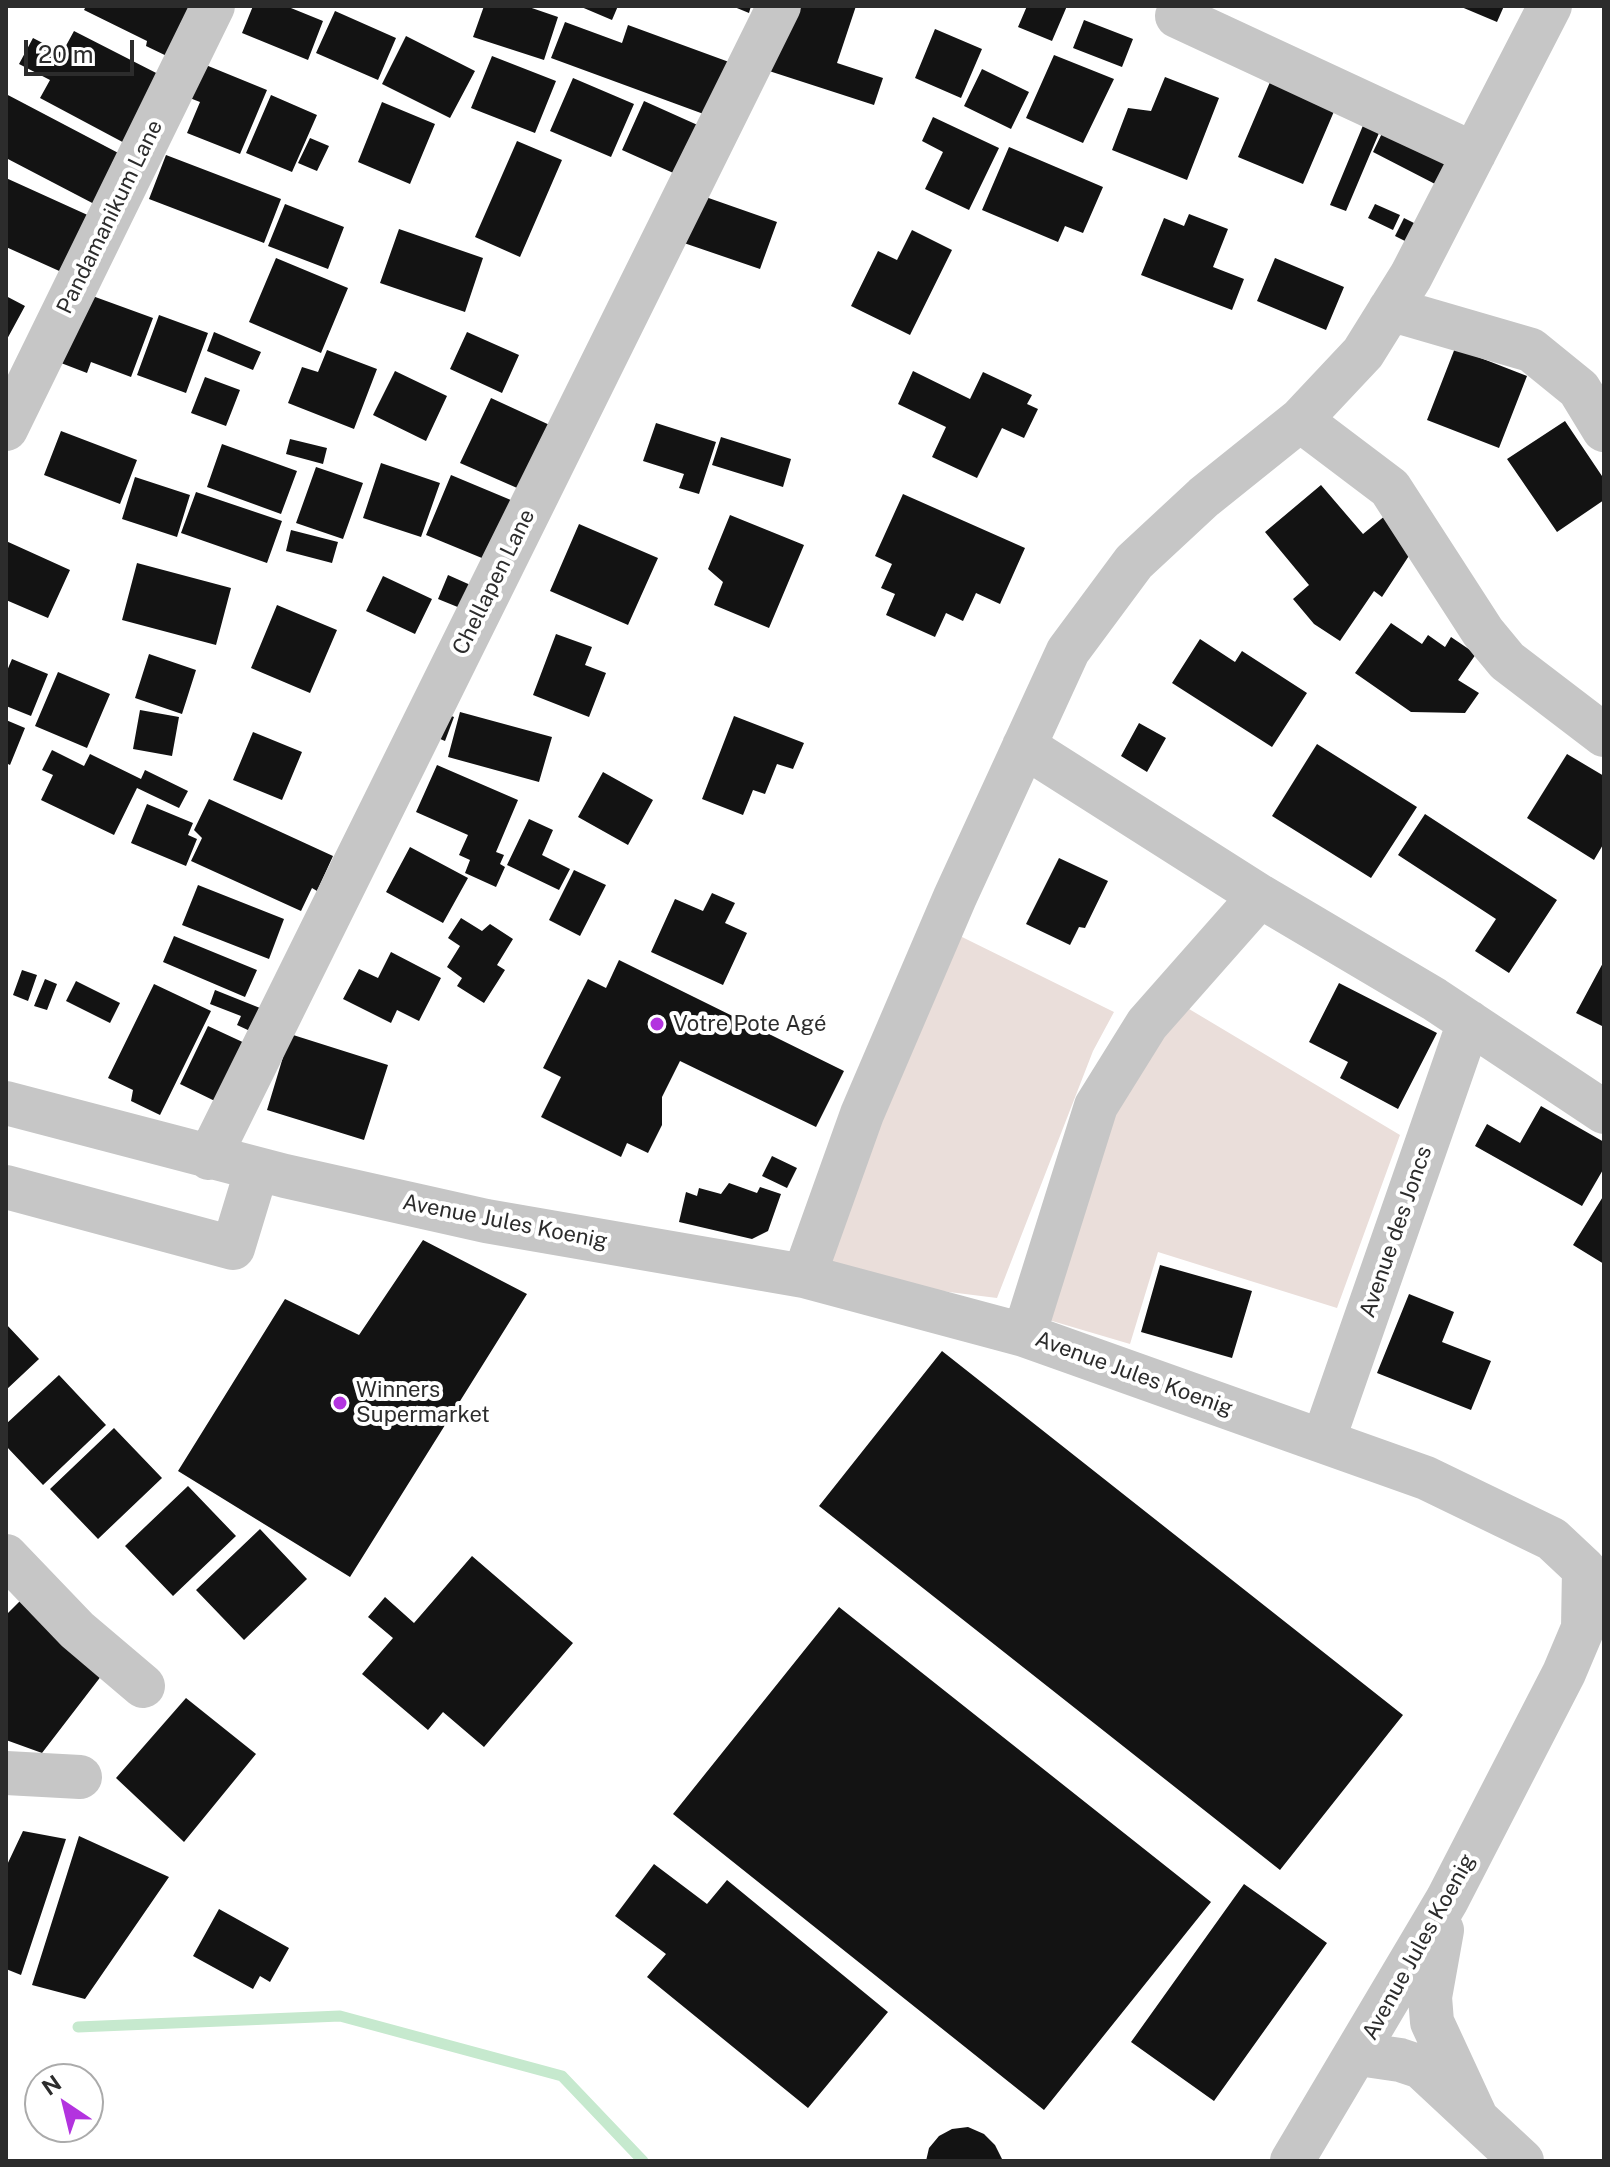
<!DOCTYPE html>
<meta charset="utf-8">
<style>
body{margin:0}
#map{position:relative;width:1610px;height:2167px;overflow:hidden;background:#fff;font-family:"Public Sans",sans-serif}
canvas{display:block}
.frame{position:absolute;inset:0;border:8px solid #2c2c2c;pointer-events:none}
.north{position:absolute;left:24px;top:2063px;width:80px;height:80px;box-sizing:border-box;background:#fff;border:2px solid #ababab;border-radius:50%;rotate:325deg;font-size:22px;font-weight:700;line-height:32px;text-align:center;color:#2c2c2c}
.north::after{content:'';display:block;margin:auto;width:28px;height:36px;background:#b333df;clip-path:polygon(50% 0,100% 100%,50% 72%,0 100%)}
.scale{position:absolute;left:24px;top:40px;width:110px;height:36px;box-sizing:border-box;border:4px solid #2c2c2c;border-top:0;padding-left:10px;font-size:24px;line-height:28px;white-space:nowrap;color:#2c2c2c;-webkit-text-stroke:6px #fff;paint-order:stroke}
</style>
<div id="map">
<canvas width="1610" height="2167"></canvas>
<div class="frame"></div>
<div class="north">N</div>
<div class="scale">20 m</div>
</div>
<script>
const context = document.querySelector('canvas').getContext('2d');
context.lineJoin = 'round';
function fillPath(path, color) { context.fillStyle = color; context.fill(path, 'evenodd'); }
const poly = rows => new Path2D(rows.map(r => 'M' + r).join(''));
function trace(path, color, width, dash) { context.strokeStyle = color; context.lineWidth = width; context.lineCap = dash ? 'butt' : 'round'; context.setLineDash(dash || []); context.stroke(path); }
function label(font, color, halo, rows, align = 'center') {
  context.font = font + ' "Public Sans",sans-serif'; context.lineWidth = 8; context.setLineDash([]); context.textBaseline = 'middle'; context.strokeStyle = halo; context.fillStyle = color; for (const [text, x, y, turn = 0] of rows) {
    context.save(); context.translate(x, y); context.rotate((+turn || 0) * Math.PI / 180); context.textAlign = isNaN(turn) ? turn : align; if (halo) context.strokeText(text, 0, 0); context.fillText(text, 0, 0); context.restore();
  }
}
fillPath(poly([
 [960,936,1114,1012,1093,1051,997,1298,909,1287,821,1260],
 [1174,1000,1400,1135,1337,1308,1158,1252,1130,1344,1042,1318,1106,1133]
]), '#eadeda');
trace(poly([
 [78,2027,340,2016,562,2076,643,2161]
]), '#c6e9ce', 11);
fillPath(poly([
 [86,6,189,6,173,59,146,46,147,41,84,10],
 [253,6,286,6,323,21,308,60,242,33],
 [484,6,526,6,558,17,544,60,473,37],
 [579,6,618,6,612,20],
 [732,6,751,6,749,13],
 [787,6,856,6,837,63,883,78,874,105,766,70],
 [1027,6,1067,6,1052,41,1018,27],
 [1459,6,1504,6,1497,22],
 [335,11,396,38,378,80,316,53],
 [1084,20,1133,39,1122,67,1073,48],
 [565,22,622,43,628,25,729,62,709,116,551,58],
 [935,29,982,49,961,98,915,78],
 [74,31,166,78,130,146,40,98,50,80,19,64,33,38,62,53],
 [406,36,475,71,450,118,382,84],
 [1054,55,1114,79,1083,143,1026,118],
 [492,56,556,81,535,133,471,108],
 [196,61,267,90,240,154,187,133,200,102,182,95],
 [1276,68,1341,95,1303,184,1238,157],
 [982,69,1029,92,1011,129,964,106],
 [1165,77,1219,98,1187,180,1112,150,1128,108,1151,111],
 [573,78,634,104,611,157,550,131],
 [6,94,124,156,98,206,6,158],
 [271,95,317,115,292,172,246,153],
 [1374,99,1390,107,1346,211,1330,205],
 [644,101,702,127,680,176,622,150],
 [382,102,435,124,410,184,358,162],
 [1397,102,1449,160,1437,185,1373,152],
 [933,117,999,148,969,210,925,189,943,152,922,141],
 [310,138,329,146,317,171,298,163],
 [517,141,562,160,520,257,475,237],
 [1009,147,1103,187,1083,233,1065,226,1058,242,982,210],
 [166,155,281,199,264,243,149,199],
 [6,178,103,222,77,279,6,247],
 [700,195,777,222,760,269,684,243],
 [285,204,344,227,328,269,268,246],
 [1375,204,1400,215,1393,230,1368,218],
 [1189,214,1228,229,1213,267,1244,279,1232,310,1141,275,1164,218,1184,226],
 [1404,218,1424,228,1415,246,1395,236],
 [399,229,483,258,465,312,380,283],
 [912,230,952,250,910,335,851,306,878,251,897,260],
 [276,258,348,288,321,353,249,322],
 [1275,258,1344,287,1326,330,1257,301],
 [87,294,153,318,131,377,91,362,87,373,61,363],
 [6,296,25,306,6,341],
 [159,315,208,333,186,393,137,375],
 [214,332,261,352,253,370,207,351],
 [467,332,519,355,502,393,450,369],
 [1455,348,1527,376,1499,448,1427,420],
 [327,350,377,369,354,429,288,403,302,367,318,372],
 [395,371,447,396,426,441,373,415],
 [913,371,970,399,983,372,1032,395,1027,404,1038,409,1024,438,1002,428,977,478,932,457,946,427,898,404],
 [205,377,240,390,226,426,191,413],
 [491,398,554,427,524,491,460,463],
 [1565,421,1604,479,1604,500,1557,532,1507,459],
 [656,423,716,442,699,494,679,488,684,474,643,461],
 [61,431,137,460,120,504,44,475],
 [721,437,791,459,783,487,712,465],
 [290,439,327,448,323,464,286,454],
 [222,444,297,471,281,514,207,487],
 [381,463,440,483,421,537,363,518],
 [316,467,363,483,343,539,296,523],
 [451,475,518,503,494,563,426,535],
 [135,477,190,495,177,537,122,519],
 [1321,485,1363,534,1392,510,1418,542,1382,597,1374,591,1340,641,1314,624,1293,599,1309,585,1265,532],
 [196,492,282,521,267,563,181,533],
 [903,494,1025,548,1000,604,976,593,963,621,946,613,935,637,886,615,895,594,881,588,892,564,875,556],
 [730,515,804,545,769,628,714,605,723,582,708,569],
 [579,524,658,558,628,625,550,591],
 [291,530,338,542,332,563,286,551],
 [6,541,70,570,48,618,6,600],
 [137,563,231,588,216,645,122,620],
 [448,575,475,587,465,610,438,599],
 [383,576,432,599,415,634,366,611],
 [277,605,337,630,310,693,251,668],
 [1391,623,1422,644,1428,635,1445,647,1451,637,1476,654,1458,680,1479,693,1465,713,1411,712,1355,673],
 [556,634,592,647,585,665,606,673,589,717,533,695],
 [1200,639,1235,662,1242,651,1307,693,1272,747,1172,683],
 [149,654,196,670,182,714,135,698],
 [12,659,48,674,31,716,6,706,6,673],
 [58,672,110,694,87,748,35,726],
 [140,710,179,717,172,756,133,749],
 [435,710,454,717,445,741,426,733],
 [460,712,552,737,539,782,448,757],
 [734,716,804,743,793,769,777,764,765,794,753,790,743,815,702,799],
 [6,720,25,728,10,765,6,763],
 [1139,723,1166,738,1147,772,1121,756],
 [253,732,302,752,282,800,233,780],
 [1317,744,1417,807,1371,878,1272,816],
 [52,750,84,766,90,754,141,779,145,770,188,791,179,808,137,788,114,835,41,800,53,775,42,770],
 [1567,754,1604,776,1604,843,1594,860,1527,818],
 [437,765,518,800,496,852,504,855,500,864,505,867,496,887,465,873,470,860,459,855,468,835,416,812],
 [603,772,653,800,628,845,578,817],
 [209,799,333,856,317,891,312,888,301,911,191,861,202,838,194,830],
 [147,804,193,823,188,835,197,839,186,866,131,843],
 [1425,814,1557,900,1509,973,1475,951,1496,919,1398,855],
 [529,819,553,830,542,855,570,869,559,890,507,865],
 [410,847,468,878,443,923,386,892],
 [1059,858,1108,881,1085,928,1079,927,1070,945,1026,924],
 [574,870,606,885,580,936,549,920],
 [198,885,284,919,269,959,182,925],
 [712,893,735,903,725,923,747,933,723,985,651,952,675,899,703,911],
 [461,918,482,931,490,924,513,939,497,965,505,970,484,1003,457,986,462,978,447,967,460,946,448,938],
 [174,936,257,970,245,997,163,962],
 [391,952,441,978,419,1021,397,1010,391,1023,343,999,359,969,378,978],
 [619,960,844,1071,816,1127,680,1061,662,1097,662,1125,648,1153,627,1143,621,1157,541,1117,561,1077,543,1068,588,979,606,988],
 [1604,961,1604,1027,1576,1013],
 [22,970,37,975,28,1001,13,995],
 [45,979,57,984,47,1010,34,1006],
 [76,981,120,1003,110,1023,66,1001],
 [1339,983,1437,1033,1398,1109,1340,1078,1348,1062,1309,1042],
 [154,984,211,1011,160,1115,131,1101,133,1090,108,1078],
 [215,990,260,1008,250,1031,237,1025,241,1016,210,1004],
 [208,1026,249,1045,221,1104,180,1084],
 [290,1034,388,1065,364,1140,267,1110],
 [1541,1106,1604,1142,1604,1168,1582,1206,1475,1146,1487,1124,1520,1143],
 [772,1156,797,1168,787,1188,762,1176],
 [729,1183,757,1193,760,1187,781,1194,768,1231,752,1239,679,1222,686,1192,697,1196,699,1188,721,1194],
 [1604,1195,1604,1264,1573,1245],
 [423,1240,527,1294,350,1577,178,1471,285,1299,359,1335],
 [1160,1265,1252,1291,1232,1358,1141,1332],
 [1409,1294,1454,1312,1442,1342,1491,1361,1471,1410,1377,1373],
 [6,1324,39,1359,6,1390],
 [942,1351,1403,1715,1280,1870,819,1506],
 [59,1375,106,1425,43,1485,6,1446,6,1424],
 [114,1428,162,1478,98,1539,50,1489],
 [188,1486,236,1536,173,1596,125,1546],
 [260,1529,307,1579,244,1640,196,1590],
 [472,1556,573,1643,484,1747,443,1712,428,1730,362,1674,393,1638,368,1617,385,1597,414,1623],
 [26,1595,105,1671,42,1753,6,1740,6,1615],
 [839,1607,1211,1902,1044,2110,673,1814],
 [186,1698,256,1754,184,1842,116,1778],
 [23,1831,66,1839,21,1975,6,1969,6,1867],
 [79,1836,169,1877,85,1999,32,1985],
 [654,1864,707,1904,727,1880,888,2012,808,2108,647,1977,666,1954,615,1916],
 [1244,1884,1327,1943,1214,2101,1131,2042],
 [219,1909,289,1948,270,1982,260,1976,253,1989,193,1956],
 [968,2127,984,2134,995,2145,1003,2161,926,2161,929,2148,939,2136,952,2129]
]), '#131313');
trace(poly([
 [1177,16,1474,154],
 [1390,309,1531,350,1579,389,1604,430],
 [1300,420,1390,488,1483,632,1507,661,1604,735],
 [6,429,213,6],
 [1024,746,1260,896,1434,999,1604,1112],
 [6,1103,285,1176,486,1221,804,1276,1024,1335,1426,1478,1552,1539,1584,1569,1583,1628,1564,1673,1447,1900,1292,2161],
 [209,1158,779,6],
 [6,1187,233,1248,257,1169],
 [804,1276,862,1114,955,897,1068,651,1134,562,1204,497,1300,420,1363,353,1411,276,1550,6],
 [1024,1335,1096,1106,1147,1024,1260,896],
 [1323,1441,1469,1022],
 [6,1556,77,1630,143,1686],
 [6,1773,80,1777],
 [1442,1930,1430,1997,1432,2022,1475,2115],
 [1359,2054,1400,2060,1421,2067,1522,2161]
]), '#c6c6c6', 44);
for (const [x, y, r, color] of [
 [657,1024,8,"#b333df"],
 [340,1403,8,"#b333df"]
]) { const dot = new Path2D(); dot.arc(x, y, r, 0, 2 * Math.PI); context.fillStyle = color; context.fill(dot); trace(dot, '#fff', 3); }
label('22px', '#2c2c2c', '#fff', [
 ["Pandamanikum Lane",110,217,-64],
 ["Chellapen Lane",494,582,-64],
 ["Avenue Jules Koenig",505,1222,11],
 ["Avenue des Joncs",1396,1232,-71],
 ["Avenue Jules Koenig",1134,1374,20],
 ["Avenue Jules Koenig",1419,1947,-61]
]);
label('22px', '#2c2c2c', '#fff', [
 ["Votre Pote Agé",673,1024],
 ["Winners",356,1390],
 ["Supermarket",356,1415]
], 'left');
</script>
